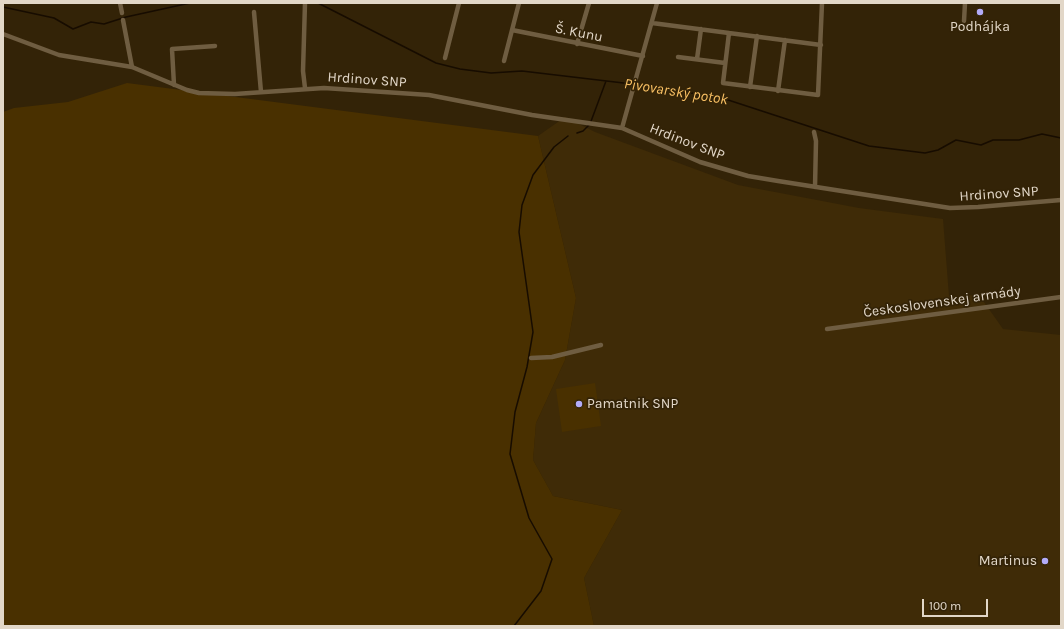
<!DOCTYPE html>
<meta charset="utf-8">
<style>
body{margin:0}
#map{position:relative;width:1064px;height:629px;overflow:hidden;background:#332307;font-family:Karla,sans-serif}
canvas{display:block}
.frame{position:absolute;inset:0;border:4px solid #e2d7c8;pointer-events:none}
.scale{position:absolute;left:922px;top:599px;width:66px;height:18px;box-sizing:border-box;border:2px solid #e2d7c8;border-top:0;padding-left:5px;font-size:12px;line-height:14px;white-space:nowrap;color:#e2d7c8;-webkit-text-stroke:3px #332307;paint-order:stroke}
</style>
<div id="map">
<canvas width="1064" height="629"></canvas>
<div class="frame"></div>
<div class="scale">100 m</div>
</div>
<script>
const context = document.querySelector('canvas').getContext('2d');
context.lineJoin = 'round';
function fillPath(path, color) { context.fillStyle = color; context.fill(path, 'evenodd'); }
const poly = rows => new Path2D(rows.map(r => 'M' + r).join(''));
function trace(path, color, width, dash) { context.strokeStyle = color; context.lineWidth = width; context.lineCap = dash ? 'butt' : 'round'; context.setLineDash(dash || []); context.stroke(path); }
function label(font, color, halo, rows, align = 'center') {
  context.font = font + ' Karla,sans-serif'; context.lineWidth = 3.5; context.setLineDash([]); context.textBaseline = 'middle'; context.strokeStyle = halo; context.fillStyle = color; for (const [text, x, y, turn = 0] of rows) {
    context.save(); context.translate(x, y); context.rotate((+turn || 0) * Math.PI / 180); context.textAlign = isNaN(turn) ? turn : align; if (halo) context.strokeText(text, 0, 0); context.fillText(text, 0, 0); context.restore();
  }
}
fillPath(poly([
 [565,117,595,132,738,185,859,208,943,219,949,296,979,295,1003,329,1061,335,1061,626,594,626,584,578,622,510,553,496,533,460,536,423,565,360,576,298,538,136]
]), '#3f2b07');
fillPath(poly([
 [127,83,538,136,576,298,565,360,536,423,533,460,553,496,622,510,584,578,594,626,3,626,3,112,14,108,68,102],
 [595,383,601,426,562,432,556,389]
]), '#493000');
trace(poly([
 [318,3,436,63,460,69,491,73,522,71,632,84],
 [3,7,54,18,73,29,91,22,104,24,126,17,190,3],
 [636,85,719,97,869,146,925,153,938,150,956,140,981,145,993,140,1019,140,1042,134,1061,138],
 [577,133,583,131,590,124,606,81],
 [514,626,541,591,552,559,529,518,510,454,515,412,527,367,533,332,519,232,522,205,533,175,554,147,568,136]
]), '#170c00', 1.5);
trace(poly([
 [120,3,122,13],
 [305,3,303,71,305,88],
 [254,12,261,92],
 [123,20,132,67],
 [964,21,965,3],
 [652,23,821,45],
 [512,30,643,56],
 [729,33,723,83,818,95,822,3],
 [3,34,59,55,132,67,187,90,199,93,235,94,324,88,429,95,532,115,622,128,700,162,748,176,778,181,950,208,978,207,1061,200],
 [577,44,589,3],
 [678,57,725,63],
 [445,58,459,3],
 [697,59,701,29],
 [504,61,519,3],
 [174,85,172,49,215,46],
 [750,87,757,36],
 [778,91,785,40],
 [622,128,657,3],
 [814,132,816,141,815,187],
 [827,329,1061,297],
 [531,358,552,357,601,345]
]), '#6f5d41', 4.5);
for (const [x, y, r, color] of [
 [980,12,4,"#b3acf9"],
 [579,404,4,"#b3acf9"],
 [1045,561,4,"#b3acf9"]
]) { const dot = new Path2D(); dot.arc(x, y, r, 0, 2 * Math.PI); context.fillStyle = color; context.fill(dot); trace(dot, '#332307', 1.5); }
label('14px', '#e2d7c8', '#332307', [
 ["Podhájka",980,27],
 ["Pamatnik SNP",587,404,"left"],
 ["Martinus",1037,561,"right"]
]);
label('14px', '#e2d7c8', '#332307', [
 ["Š. Kunu",579,33,11],
 ["Hrdinov SNP",367,80,4],
 ["Hrdinov SNP",687,142,21],
 ["Hrdinov SNP",999,194,-4],
 ["Československej armády",942,302,-8]
]);
label('italic 15px', '#fac164', '#332307', [
 ["Pivovarský potok",676,92,9]
]);
</script>
